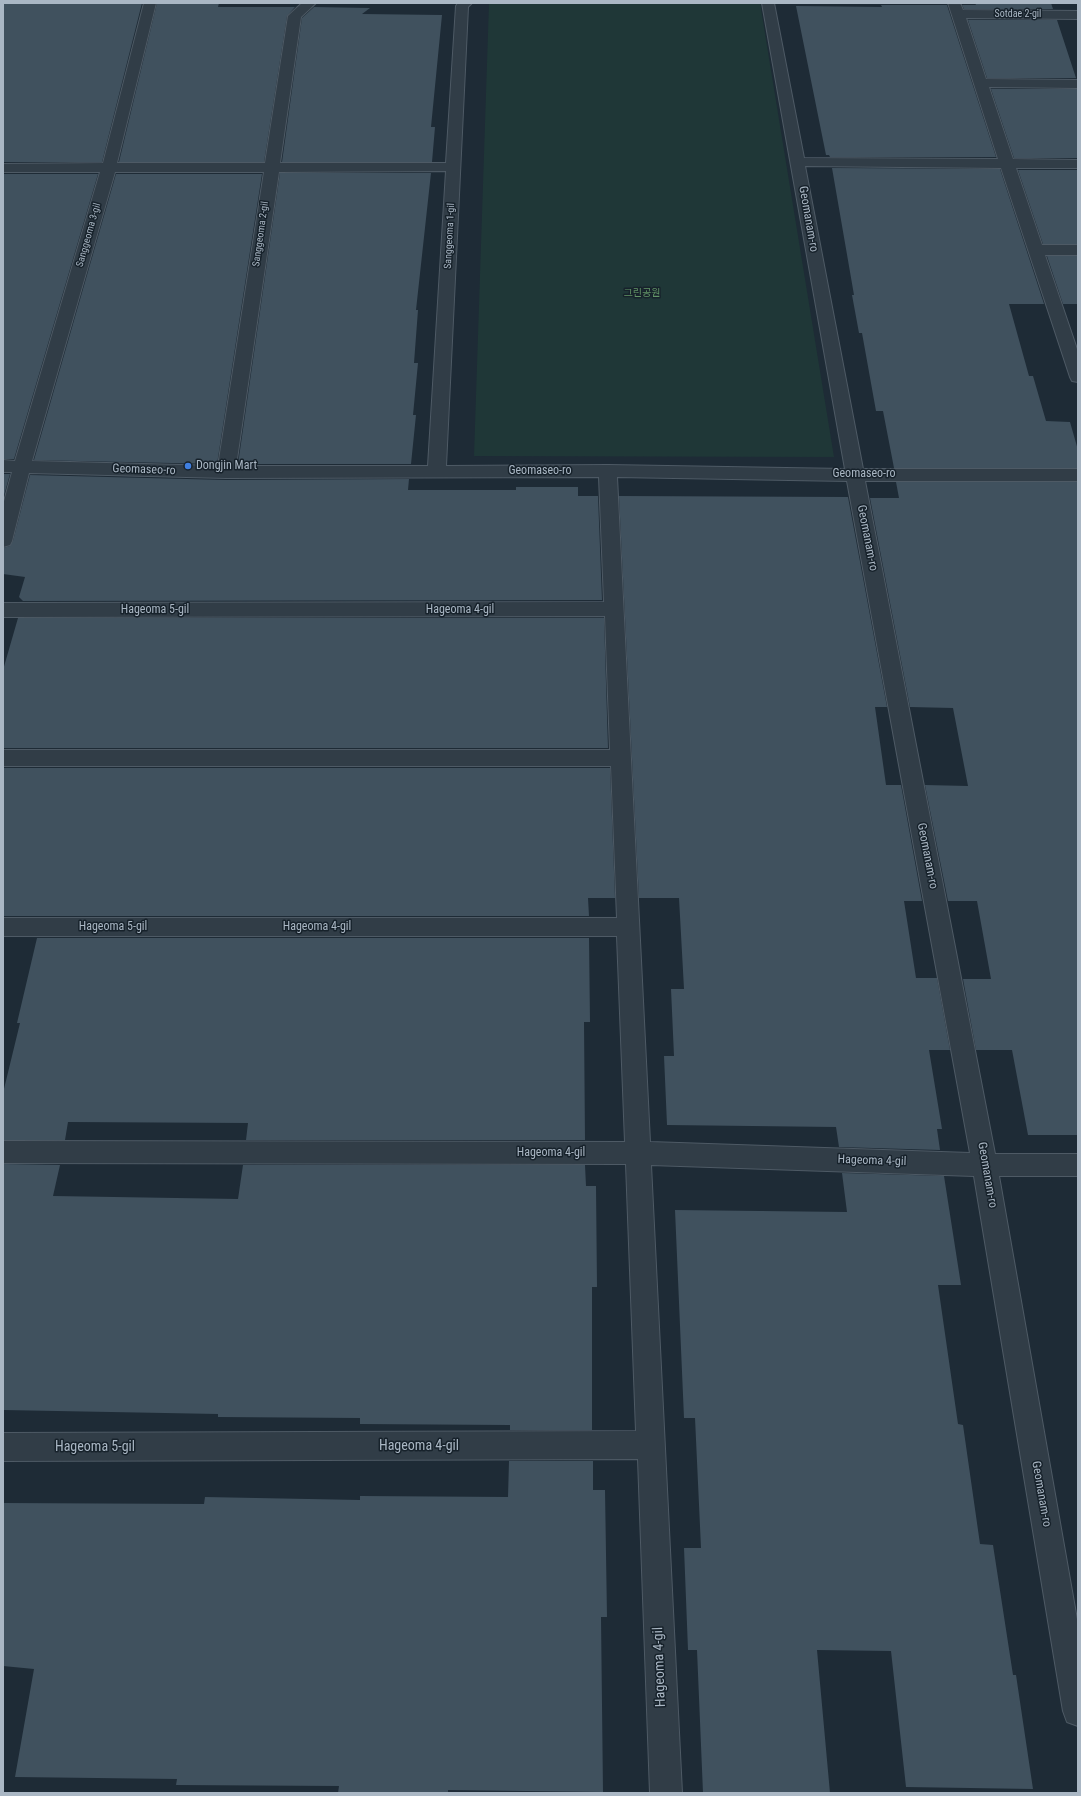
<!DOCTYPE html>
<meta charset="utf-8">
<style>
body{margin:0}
#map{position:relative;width:1081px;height:1796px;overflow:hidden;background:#1e2b36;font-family:"Roboto Condensed",sans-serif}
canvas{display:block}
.frame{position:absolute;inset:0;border:4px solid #aab7c4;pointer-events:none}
</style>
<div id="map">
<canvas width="1081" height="1796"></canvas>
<div class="frame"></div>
</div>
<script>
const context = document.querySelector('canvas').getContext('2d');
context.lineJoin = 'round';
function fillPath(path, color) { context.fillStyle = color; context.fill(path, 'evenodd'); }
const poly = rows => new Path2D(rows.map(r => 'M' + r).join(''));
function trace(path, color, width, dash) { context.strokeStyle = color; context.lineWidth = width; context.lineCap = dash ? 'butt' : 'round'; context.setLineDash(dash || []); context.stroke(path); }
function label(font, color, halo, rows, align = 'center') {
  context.font = font + ' "Roboto Condensed","Noto Sans KR",sans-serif'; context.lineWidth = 3; context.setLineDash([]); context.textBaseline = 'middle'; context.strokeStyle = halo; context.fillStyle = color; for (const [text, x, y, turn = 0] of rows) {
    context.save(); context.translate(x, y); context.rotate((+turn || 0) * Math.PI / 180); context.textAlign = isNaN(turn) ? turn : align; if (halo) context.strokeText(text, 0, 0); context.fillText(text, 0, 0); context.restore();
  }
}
fillPath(poly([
 [489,3,760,3,834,457,474,456]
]), '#1f3737');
fillPath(poly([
 [3,3,142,3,102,162,3,162],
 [157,3,219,3,218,7,295,7,287,16,264,162,119,162],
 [975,3,1051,3,1053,9,964,9,962,5,976,5],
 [881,5,947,5,996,157,830,157,829,155,826,155,796,6,882,7],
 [314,7,370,8,362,14,442,15,431,127,435,127,432,162,282,162,302,18],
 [968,20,1057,20,1076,78,987,78],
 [991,89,1078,89,1078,158,1014,158],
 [832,168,1000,169,1044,304,1009,304,1029,376,1033,376,1046,421,1070,422,1078,450,1078,468,894,468,883,411,876,411,862,333,859,333,852,295,854,295],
 [1018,170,1078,170,1078,244,1043,244],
 [280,173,431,173,416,310,418,310,414,363,418,363,413,415,416,415,411,464,238,464],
 [3,174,98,174,14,459,3,459],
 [116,174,262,174,217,464,34,460],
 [1047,256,1078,256,1078,304,1063,304],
 [3,474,10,474,3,499],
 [30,475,226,480,409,479,408,490,516,490,516,487,578,487,578,496,598,496,602,600,23,601,19,597,25,577,3,574,3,548,10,546,13,541],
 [896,482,1078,482,1078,1135,1028,1135,1012,1050,976,1050,963,979,991,979,977,901,948,901,925,785,968,786,953,708,910,707,870,498,899,498],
 [619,496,848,497,887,707,875,707,886,785,901,785,922,901,904,901,916,978,937,978,950,1050,929,1050,942,1129,937,1129,940,1150,839,1147,836,1127,667,1125,664,1056,674,1056,671,989,684,989,679,898,639,898],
 [18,618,604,618,608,748,3,748,3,670],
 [3,768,610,768,615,898,588,898,589,916,3,916],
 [37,938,589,938,590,1022,584,1022,585,1140,246,1140,248,1123,68,1122,65,1140,3,1140,3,1093,20,1023,17,1023],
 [3,1164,60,1165,53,1196,238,1199,243,1165,585,1165,586,1186,596,1186,597,1287,592,1287,592,1430,510,1430,510,1425,360,1424,360,1418,218,1417,218,1414,3,1410],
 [842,1173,944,1176,961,1285,938,1285,958,1424,963,1425,980,1544,993,1545,1013,1675,1016,1675,1033,1789,906,1787,891,1651,817,1650,830,1793,703,1793,697,1650,688,1650,684,1548,701,1548,695,1418,684,1418,675,1210,847,1212],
 [509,1461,593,1461,593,1490,605,1490,607,1617,601,1617,603,1792,448,1790,448,1793,338,1793,339,1786,176,1785,177,1779,15,1777,34,1669,3,1666,3,1503,204,1504,205,1497,360,1500,360,1496,508,1497]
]), '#40515e');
const minor = poly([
 [144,3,156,3,117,163,265,163,288,16,302,3,316,3,301,17,280,163,446,163,456,6,458,3,472,3,468,7,446,466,608,465,845,469,762,3,774,3,804,158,998,159,948,3,960,3,963,10,1078,11,1078,19,966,18,986,79,1078,80,1078,88,989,87,1013,159,1078,160,1078,168,1016,168,1042,245,1078,245,1078,255,1045,255,1078,352,1078,382,1072,381,1070,377,1001,168,805,166,863,469,1078,469,1078,481,865,481,995,1154,1078,1154,1078,1176,999,1176,1078,1625,1078,1726,1067,1722,1063,1711,974,1176,651,1165,682,1793,650,1793,638,1459,3,1461,3,1433,636,1431,626,1164,3,1163,3,1141,625,1142,617,936,3,936,3,918,617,918,611,766,3,766,3,750,610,750,605,616,3,617,3,603,604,602,599,477,226,478,29,473,12,541,10,545,3,547,3,505,12,472,3,472,3,460,15,461,100,172,3,172,3,164,103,163,144,3],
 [446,171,428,466,236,466,279,172,446,171],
 [115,172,264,172,218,466,32,461,115,172],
 [617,477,847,481,970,1153,650,1142,617,477]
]);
trace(minor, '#4e5a65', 2);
fillPath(minor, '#313d47');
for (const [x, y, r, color] of [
 [188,466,4,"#3f7fe0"]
]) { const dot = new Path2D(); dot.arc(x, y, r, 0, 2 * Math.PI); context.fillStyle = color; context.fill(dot); trace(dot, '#17222b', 1.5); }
label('10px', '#aab7c4', '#17222b', [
 ["Sotdae 2-gil",1018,14],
 ["Sanggeoma 2-gil",261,234,-82],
 ["Sanggeoma 3-gil",89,235,-74],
 ["Sanggeoma 1-gil",450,236,-87]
]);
label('10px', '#629567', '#17222b', [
 ["그린공원",642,293]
]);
label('12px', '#aab7c4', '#17222b', [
 ["Geomanam-ro",808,219,80],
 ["Geomaseo-ro",144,470,2],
 ["Geomaseo-ro",540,471],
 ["Geomaseo-ro",864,474],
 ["Geomanam-ro",867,538,79],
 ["Hageoma 5-gil",155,610],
 ["Hageoma 4-gil",460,610],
 ["Geomanam-ro",927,856,79],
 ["Hageoma 5-gil",113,927],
 ["Hageoma 4-gil",317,927],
 ["Hageoma 4-gil",551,1153],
 ["Hageoma 4-gil",872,1161,2],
 ["Geomanam-ro",987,1175,80],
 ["Geomanam-ro",1041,1494,80]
]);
label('12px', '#aab7c4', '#17222b', [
 ["Dongjin Mart",196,466]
], 'left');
label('14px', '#aab7c4', '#17222b', [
 ["Hageoma 4-gil",419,1446],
 ["Hageoma 5-gil",95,1447],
 ["Hageoma 4-gil",660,1667,-92]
]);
</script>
